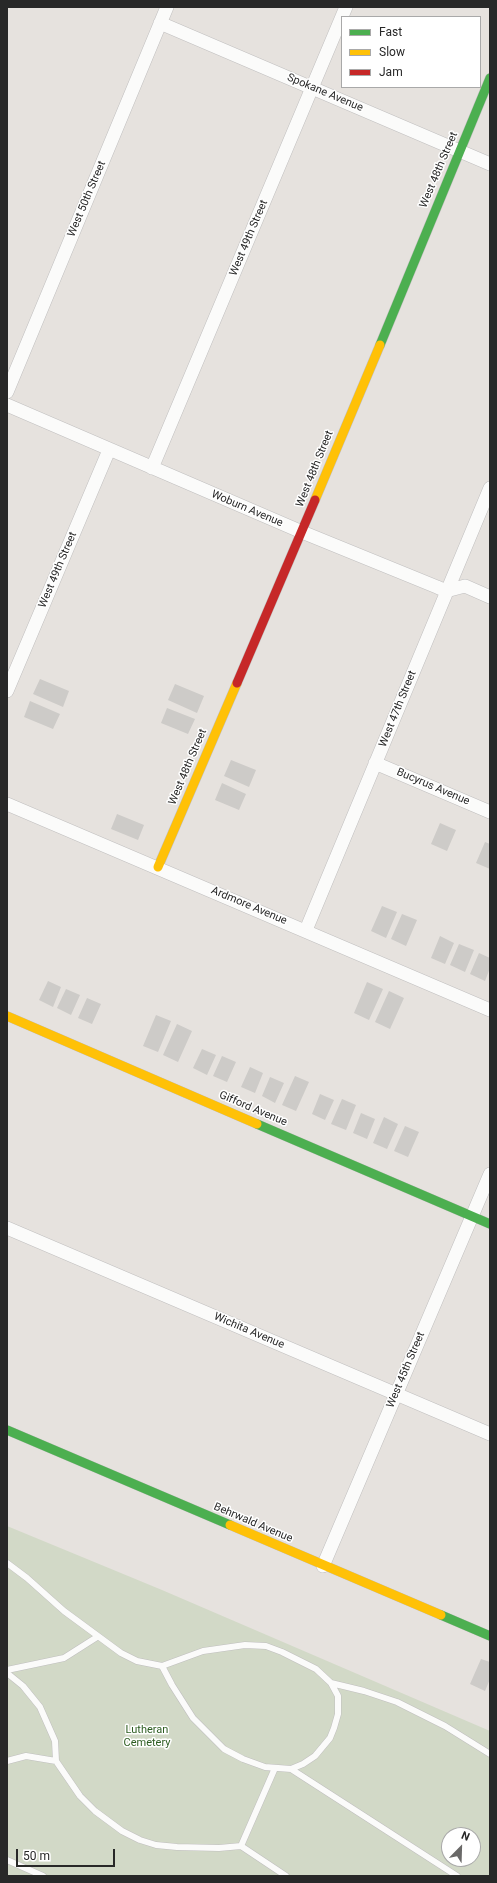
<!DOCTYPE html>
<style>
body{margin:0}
#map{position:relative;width:497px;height:1883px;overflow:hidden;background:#e6e2de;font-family:Roboto,sans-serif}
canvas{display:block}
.frame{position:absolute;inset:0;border:8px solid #282828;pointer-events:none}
.legend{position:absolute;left:341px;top:16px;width:140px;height:72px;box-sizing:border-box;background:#fff;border:1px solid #a9a9a9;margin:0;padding:5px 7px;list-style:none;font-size:12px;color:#282828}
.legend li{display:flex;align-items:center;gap:8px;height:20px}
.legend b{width:20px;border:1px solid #a9a9a9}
.north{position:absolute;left:441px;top:1827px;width:40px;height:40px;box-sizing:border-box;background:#fff;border:1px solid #a9a9a9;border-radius:50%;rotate:23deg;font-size:11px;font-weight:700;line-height:16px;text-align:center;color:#282828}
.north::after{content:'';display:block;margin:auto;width:14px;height:18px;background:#6a6968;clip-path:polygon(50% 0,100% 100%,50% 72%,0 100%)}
.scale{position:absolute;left:16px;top:1849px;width:99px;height:18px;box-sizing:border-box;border:2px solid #282828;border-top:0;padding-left:5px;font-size:12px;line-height:14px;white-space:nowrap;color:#282828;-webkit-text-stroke:3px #fff;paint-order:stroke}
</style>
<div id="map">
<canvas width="497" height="1883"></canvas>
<div class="frame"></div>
<ul class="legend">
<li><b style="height:5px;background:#4caf50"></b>Fast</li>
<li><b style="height:5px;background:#ffc107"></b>Slow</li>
<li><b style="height:5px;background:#c62828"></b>Jam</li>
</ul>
<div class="north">N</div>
<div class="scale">50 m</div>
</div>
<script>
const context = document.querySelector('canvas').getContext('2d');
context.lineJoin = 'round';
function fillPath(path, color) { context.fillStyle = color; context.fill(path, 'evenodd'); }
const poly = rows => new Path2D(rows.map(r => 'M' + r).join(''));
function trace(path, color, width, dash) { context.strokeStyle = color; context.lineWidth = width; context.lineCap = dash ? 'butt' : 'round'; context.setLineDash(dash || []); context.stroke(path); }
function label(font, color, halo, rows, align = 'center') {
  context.font = font + ' Roboto,sans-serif'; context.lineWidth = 3; context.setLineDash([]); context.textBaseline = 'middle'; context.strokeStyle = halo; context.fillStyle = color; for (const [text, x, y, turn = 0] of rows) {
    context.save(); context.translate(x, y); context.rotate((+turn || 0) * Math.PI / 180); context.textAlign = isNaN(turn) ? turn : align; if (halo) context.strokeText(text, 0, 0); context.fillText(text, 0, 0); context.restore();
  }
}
fillPath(poly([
 [7,1526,162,1590,490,1731,490,1876,7,1876],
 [449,1835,473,1835,473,1859,449,1859]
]), '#d2d9c7');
fillPath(poly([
 [40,679,69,691,63,707,33,694],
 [175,684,204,696,197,713,168,700],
 [30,701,60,714,53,729,24,717],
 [167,708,195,719,188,734,161,723],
 [231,760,256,770,249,787,224,776],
 [222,783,246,794,239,810,215,800],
 [117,814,144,825,138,840,111,829],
 [440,823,456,830,447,851,431,844],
 [485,842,490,844,490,869,476,863],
 [382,906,397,912,386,938,371,931],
 [402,914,417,920,406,946,391,939],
 [440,936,454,943,445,964,431,958],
 [459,944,474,950,465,972,450,965],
 [479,953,490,958,490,968,485,981,470,974],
 [48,981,61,987,53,1007,39,1000],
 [367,982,383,989,369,1020,354,1013],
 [66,989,80,995,71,1015,57,1008],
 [389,991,404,998,390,1029,375,1022],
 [87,998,101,1004,92,1024,78,1018],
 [156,1015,171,1021,158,1052,143,1046],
 [177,1024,192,1031,178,1062,163,1055],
 [202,1049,216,1055,207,1075,193,1068],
 [222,1056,236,1062,227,1082,213,1076],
 [250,1067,263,1073,255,1093,241,1087],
 [295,1076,309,1082,296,1111,282,1105],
 [270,1077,284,1083,275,1103,262,1096],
 [320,1094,334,1100,325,1120,312,1114],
 [342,1099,356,1105,346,1130,331,1124],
 [361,1113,375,1119,367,1139,353,1133],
 [384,1117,398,1124,387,1149,373,1143],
 [405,1126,419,1132,408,1157,394,1151],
 [481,1659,490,1662,490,1679,485,1691,470,1684]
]), '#cdcbc8');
const lane = poly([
 [7,1563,27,1578,64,1611,121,1653,137,1661,162,1666],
 [7,1670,64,1658,97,1637],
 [7,1673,23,1686,40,1707,55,1741,56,1761],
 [331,1683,364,1691,397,1702,445,1726,490,1754],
 [7,1761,26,1756,56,1761,80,1796,95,1811,122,1831,140,1840,156,1845,177,1847,219,1848,241,1846],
 [275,1768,241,1846,286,1876],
 [291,1769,303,1764,315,1756,330,1738,334,1728,338,1714,338,1696,331,1683,316,1669,282,1652,266,1646,245,1645,203,1651,162,1666,172,1685,193,1718,224,1749,243,1759,265,1767,291,1769,457,1876],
 [7,1860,43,1876]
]);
const street = poly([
 [160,23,490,164],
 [7,392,167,7],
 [7,405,302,532,437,587,446,591,465,586,490,597],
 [152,468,346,7],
 [7,691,109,450],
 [375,763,490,812],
 [7,804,490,1010],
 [306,930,490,488],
 [7,1228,490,1434],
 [323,1566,490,1174]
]);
const fast = poly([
 [380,345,490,78],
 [257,1124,490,1224],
 [7,1430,230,1525],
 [441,1615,490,1636]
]);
const slow = poly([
 [315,500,380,345],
 [158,867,237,683],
 [7,1016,257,1124],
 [230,1525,441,1615]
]);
const jam = poly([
 [237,683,315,500]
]);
trace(lane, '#c0bfbf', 7);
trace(street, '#c0bfbf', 14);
trace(fast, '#c0bfbf', 10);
trace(slow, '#c0bfbf', 10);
trace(jam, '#c0bfbf', 10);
trace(lane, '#fbfbfa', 6);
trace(street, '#fbfbfa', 13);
trace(fast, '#4caf50', 9);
trace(slow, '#ffc107', 9);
trace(jam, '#c62828', 9);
label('11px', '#282828', '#fff', [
 ["Spokane Avenue",325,93,23],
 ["West 48th Street",439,170,-67],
 ["West 50th Street",87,199,-67],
 ["West 49th Street",249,238,-67],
 ["West 48th Street",315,469,-68],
 ["Woburn Avenue",247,509,23],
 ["West 49th Street",58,570,-67],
 ["West 47th Street",398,709,-68],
 ["West 48th Street",188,767,-67],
 ["Bucyrus Avenue",433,787,23],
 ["Ardmore Avenue",249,906,23],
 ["Gifford Avenue",253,1109,23],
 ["Wichita Avenue",249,1331,23],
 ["West 45th Street",406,1370,-67],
 ["Behrwald Avenue",253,1523,23]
]);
label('11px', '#2d5d21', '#fff', [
 ["Lutheran",147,1730],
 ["Cemetery",147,1743]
]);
</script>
